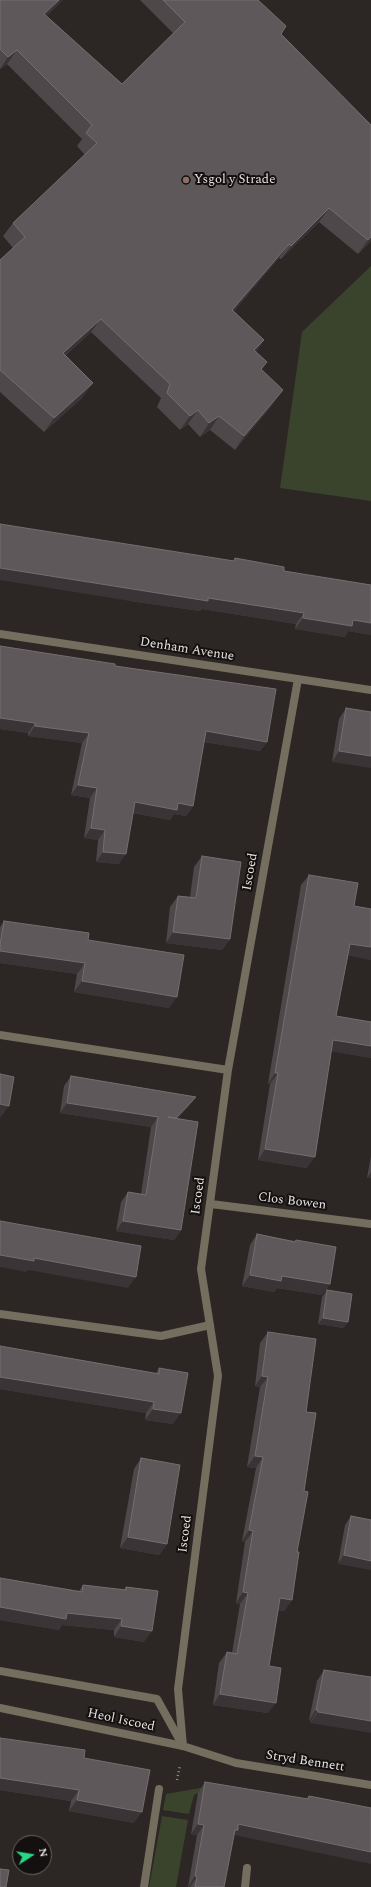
<!DOCTYPE html>
<style>
body{margin:0}
#map{position:relative;width:371px;height:1887px;overflow:hidden;background:#2c2725;font-family:Spectral,serif}
canvas{display:block}
.north{position:absolute;left:12px;top:1835px;width:40px;height:40px;box-sizing:border-box;background:#13100f;border:1px solid #686463;border-radius:50%;rotate:78deg;font-size:11px;font-weight:700;line-height:16px;text-align:center;color:#e7e3e2}
.north::after{content:'';display:block;margin:auto;width:14px;height:18px;background:#26d886;clip-path:polygon(50% 0,100% 100%,50% 72%,0 100%)}
</style>
<div id="map">
<canvas width="371" height="1887"></canvas>
<div class="north">N</div>
</div>
<script>
const context = document.querySelector('canvas').getContext('2d');
context.lineJoin = 'round';
function fillPath(path, color) { context.fillStyle = color; context.fill(path, 'evenodd'); }
const poly = rows => new Path2D(rows.map(r => 'M' + r).join(''));
function trace(path, color, width, dash) { context.strokeStyle = color; context.lineWidth = width; context.lineCap = dash ? 'butt' : 'round'; context.setLineDash(dash || []); context.stroke(path); }
function label(font, color, halo, rows, align = 'center') {
  context.font = font + ' Spectral,serif'; context.lineWidth = 4; context.setLineDash([]); context.textBaseline = 'middle'; context.strokeStyle = halo; context.fillStyle = color; for (const [text, x, y, turn = 0] of rows) {
    context.save(); context.translate(x, y); context.rotate((+turn || 0) * Math.PI / 180); context.textAlign = isNaN(turn) ? turn : align; if (halo) context.strokeText(text, 0, 0); context.fillText(text, 0, 0); context.restore();
  }
}
fillPath(poly([
 [371,266,371,501,280,488,302,332],
 [217,1785,236,1787,235,1794,198,1793,194,1795,189,1814,163,1810,166,1794],
 [162,1816,188,1820,176,1887,149,1887]
]), '#3a432c');
trace(poly([
 [177,1780,180,1765]
]), '#928d8c', 2.5, [1, 3]);
trace(poly([
 [0,1671,157,1699,183,1746],
 [245,1887,247,1868]
]), '#746e5f', 8);
trace(poly([
 [0,634,371,690],
 [0,1035,228,1070],
 [211,1204,371,1224],
 [0,1314,161,1336,210,1325],
 [0,1708,183,1746,236,1763,371,1785],
 [183,1746,178,1689,218,1376,201,1269,228,1070,298,679],
 [144,1887,159,1789]
]), '#746e5f', 8);
fillPath(poly([
 [0,0,47,16,122,84,173,33,140,0,258,0,281,34,371,125,371,241,358,254,319,222,281,259,279,258,234,311,264,340,256,352,267,362,261,370,273,404,235,450,210,430,200,437,188,424,180,430,157,407,161,398,91,332,65,356,83,397,44,432,0,392,0,260,13,248,3,236,13,223,85,155,77,146,82,139,7,64,0,69],
 [235,558,284,571,371,585,371,635,348,631,345,637,295,629,296,624,202,609,200,611,130,601,233,561],
 [0,646,115,666,267,742,260,751,204,742,193,806,186,816,174,814,170,820,133,813,119,864,96,862,98,840,84,838,90,798,71,795,82,743,28,736,28,733,0,729],
 [346,708,371,712,332,762,339,719],
 [202,856,230,939,222,950,166,943,170,907,178,896,190,897,194,867],
 [309,875,354,906,371,960,348,955,336,1016,371,1022,371,1058,331,1051,307,1168,258,1160,270,1084,268,1084,301,885],
 [4,921,88,940,169,1008,74,992,77,974,0,963,0,927],
 [71,1076,196,1097,188,1107,177,1119,181,1230,174,1240,116,1231,121,1202,128,1192,141,1194,151,1127,60,1113,64,1086],
 [371,1156,371,1178,367,1178],
 [257,1234,295,1241,296,1240,330,1284,322,1295,277,1288,274,1292,242,1286,250,1245],
 [327,1290,344,1328,318,1324,322,1297],
 [268,1332,306,1412,304,1491,292,1600,284,1611,278,1610,269,1666,268,1713,213,1705,219,1663,227,1652,232,1653,240,1604,236,1603,245,1542,242,1541,256,1468,247,1467,260,1387,255,1386,260,1343],
 [0,1346,156,1373,159,1368,173,1424,145,1420,146,1413,0,1389],
 [141,1458,167,1544,159,1555,120,1548,134,1469],
 [351,1516,371,1520,338,1564,345,1525],
 [0,1578,79,1591,83,1585,124,1590,126,1587,144,1642,114,1637,114,1630,62,1625,59,1630,0,1620],
 [324,1670,371,1677,310,1723,311,1721,309,1720,317,1681],
 [0,1738,84,1758,134,1823,69,1811,71,1801,0,1790],
 [205,1782,307,1799,309,1796,371,1808,234,1835,224,1887,188,1887,197,1835,191,1834,198,1793]
]), '#4e484a');
fillPath(poly([
 [59,0,63,0,35,28,44,14],
 [17,50,7,64,0,69,8,57],
 [329,208,319,222,281,259,291,246],
 [371,237,371,241,358,254,368,240],
 [289,244,279,258,223,324,232,310],
 [101,319,91,332,53,367,63,353],
 [264,340,255,354,254,350],
 [93,383,83,397,44,432,54,418],
 [283,390,273,404,235,450,244,436],
 [198,410,188,424,180,430,190,416],
 [219,416,210,430,200,437,209,423],
 [0,568,208,598,304,613,296,624,202,609,200,611,130,601,0,580],
 [303,618,353,620,371,623,371,635,348,631,345,637,295,629],
 [0,718,35,723,28,733,0,729],
 [35,726,89,733,82,743,28,736],
 [206,731,267,742,260,751,199,741],
 [339,751,371,756,371,768,332,762],
 [78,785,97,788,90,798,71,795],
 [135,802,178,803,193,806,186,816,174,814,170,820,128,812],
 [91,828,105,830,98,840,84,838],
 [103,852,126,854,119,864,96,862],
 [173,932,230,939,222,950,166,943],
 [350,944,371,947,371,960,342,954],
 [0,951,85,963,77,974,0,963],
 [82,981,177,997,169,1008,74,992],
 [333,1040,371,1046,371,1058,325,1050],
 [275,1073,278,1073,270,1084,268,1084],
 [196,1097,188,1107,168,1128,161,1128],
 [67,1103,158,1117,151,1127,60,1113],
 [0,1104,9,1106,1,1117,0,1117],
 [265,1149,315,1157,307,1168,258,1160],
 [371,1172,371,1178,367,1178],
 [123,1221,181,1230,174,1240,116,1231],
 [0,1255,34,1258,136,1277,128,1288,28,1270,26,1272,0,1267],
 [250,1275,282,1276,330,1284,322,1295,277,1288,274,1292,242,1286],
 [323,1318,348,1322,344,1328,318,1324],
 [262,1376,268,1377,260,1387,255,1386],
 [0,1377,154,1402,146,1413,0,1389],
 [153,1409,181,1413,173,1424,145,1420],
 [255,1456,263,1457,256,1468,247,1467],
 [249,1530,253,1531,245,1542,242,1541],
 [128,1537,167,1544,159,1555,120,1548],
 [344,1555,371,1561,371,1570,338,1564],
 [243,1592,248,1593,240,1604,236,1603],
 [280,1598,292,1600,284,1611,272,1609],
 [0,1607,67,1613,122,1619,114,1630,62,1625,59,1630,0,1620],
 [121,1626,152,1631,144,1642,114,1637],
 [220,1694,276,1703,268,1713,213,1705],
 [316,1710,318,1710,311,1721,309,1720],
 [318,1712,371,1721,371,1733,310,1723],
 [0,1778,79,1790,71,1801,0,1790],
 [77,1800,142,1812,134,1823,69,1811],
 [198,1824,204,1825,197,1835,191,1834],
 [238,1824,371,1852,371,1864,234,1835,230,1841,231,1834],
 [195,1876,197,1877,190,1887,188,1887]
]), '#393435');
const building = poly([
 [0,0,59,0,44,14,122,84,185,22,163,0,258,0,286,26,281,34,371,125,371,237,368,240,329,208,291,246,289,244,232,310,264,340,254,350,267,362,261,369,283,390,244,436,219,416,209,423,198,410,190,416,167,393,170,384,101,319,63,353,93,383,54,418,0,370,0,260,25,237,13,223,97,143,86,133,92,125,17,50,8,57,0,49,0,0],
 [0,524,234,561,235,558,284,567,284,571,371,585,371,623,353,620,352,626,303,618,304,613,253,605,208,598,208,601,0,568,0,524],
 [0,646,115,664,115,666,276,689,267,742,206,731,193,806,178,803,177,810,135,802,126,854,103,852,105,830,91,828,97,788,78,785,89,733,35,726,35,723,0,718,0,646],
 [346,708,371,712,371,756,339,751,346,708],
 [202,856,241,862,230,939,173,932,178,896,196,898,202,856],
 [309,875,358,883,354,906,371,909,371,947,350,944,336,1016,371,1022,371,1046,333,1040,315,1157,265,1149,278,1073,275,1073,309,875],
 [4,921,89,933,88,940,184,955,177,997,82,981,85,963,0,951,0,945,4,921],
 [0,1074,14,1077,9,1106,0,1104,0,1074],
 [71,1076,196,1097,176,1118,168,1117,198,1122,181,1230,123,1221,128,1192,146,1195,158,1117,67,1103,71,1076],
 [0,1221,141,1246,136,1277,34,1258,34,1261,0,1255,0,1221],
 [257,1234,295,1242,296,1240,336,1247,330,1284,282,1276,281,1281,250,1275,257,1234],
 [327,1290,352,1294,348,1322,323,1318,327,1290],
 [268,1332,316,1339,306,1412,316,1413,304,1491,308,1492,297,1552,299,1552,292,1600,280,1598,269,1666,281,1668,276,1703,220,1694,227,1652,237,1654,248,1593,243,1592,253,1531,249,1530,263,1457,255,1456,268,1377,262,1376,268,1332],
 [0,1346,159,1374,159,1368,188,1373,181,1413,153,1409,154,1402,0,1377,0,1346],
 [141,1458,180,1465,167,1544,128,1537,141,1458],
 [351,1516,371,1520,371,1561,344,1555,351,1516],
 [0,1578,82,1592,83,1585,126,1590,126,1587,158,1591,152,1631,121,1626,122,1619,67,1613,66,1619,0,1607,0,1578],
 [324,1670,371,1677,371,1721,318,1712,318,1710,316,1710,324,1670],
 [0,1738,85,1750,84,1758,150,1770,142,1812,77,1800,79,1790,0,1778,0,1738],
 [205,1782,308,1799,309,1796,371,1808,371,1852,238,1824,238,1830,235,1830,224,1887,195,1887,197,1877,195,1876,204,1825,198,1824,205,1782],
 [0,1869,9,1870,6,1887,0,1887,0,1869]
]);
fillPath(building, '#5e585b');
trace(building, '#746e70', 1);
for (const [x, y, r, color] of [
 [186,180,4,"#8d6e63"]
]) { const dot = new Path2D(); dot.arc(x, y, r, 0, 2 * Math.PI); context.fillStyle = color; context.fill(dot); trace(dot, '#13100f', 1.5); }
label('13px', '#e7e3e2', '#13100f', [
 ["Ysgol y Strade",194,180]
], 'left');
label('13px', '#e7e3e2', '#13100f', [
 ["Denham Avenue",187,650,9],
 ["Iscoed",251,872,-80],
 ["Iscoed",199,1196,-82],
 ["Clos Bowen",292,1202,7],
 ["Iscoed",186,1534,-83],
 ["Heol Iscoed",121,1721,12],
 ["Stryd Bennett",305,1762,9]
]);
</script>
